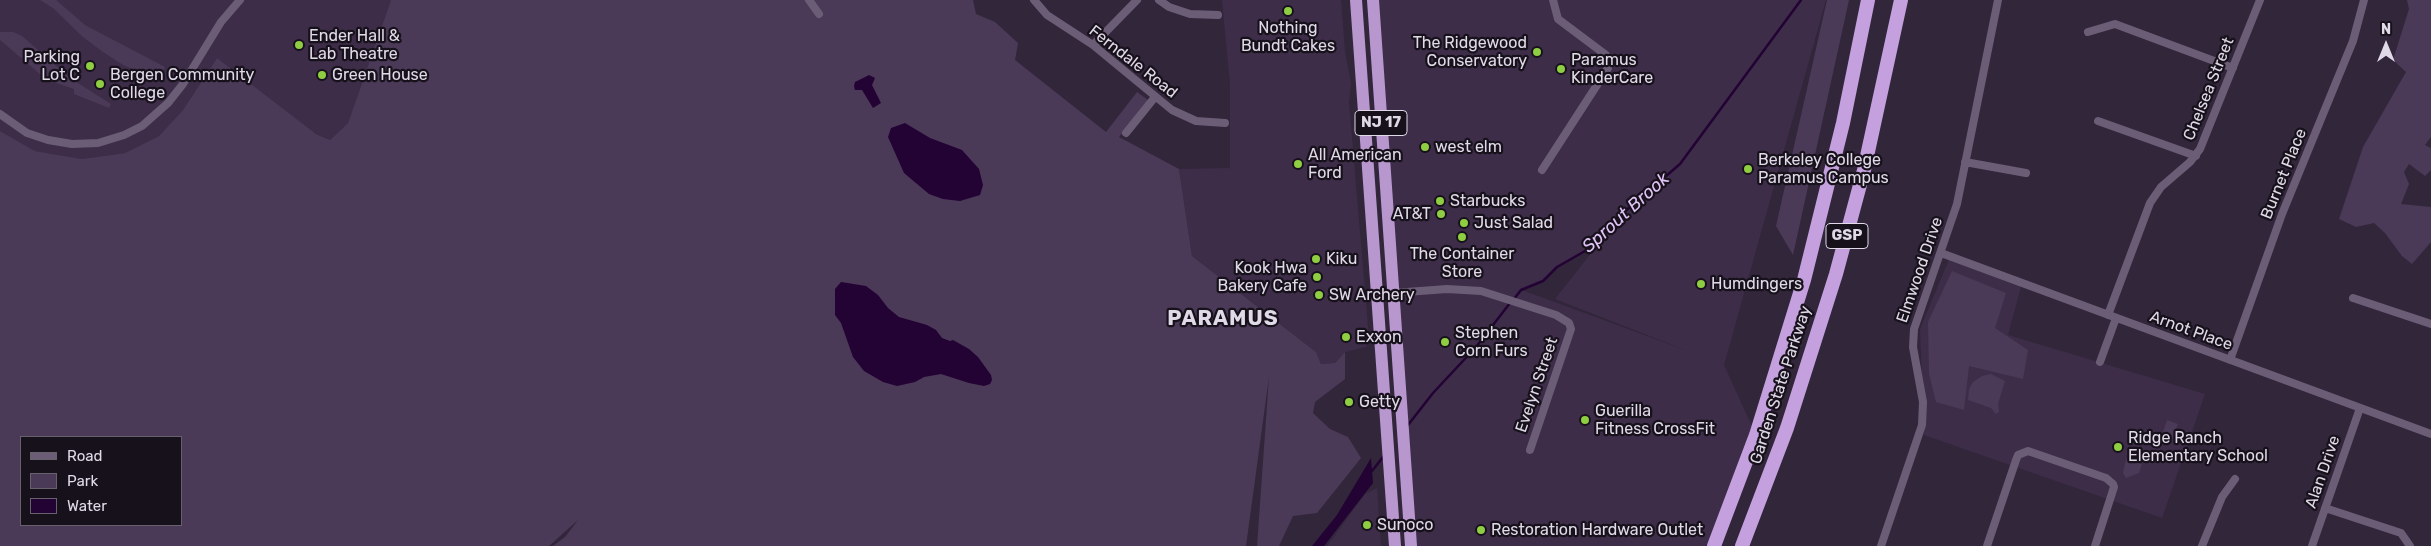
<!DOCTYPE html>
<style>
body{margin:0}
#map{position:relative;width:2431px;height:546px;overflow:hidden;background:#32263b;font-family:Rubik,sans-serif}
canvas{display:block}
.legend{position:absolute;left:20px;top:436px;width:162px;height:90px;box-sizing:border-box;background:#17111b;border:1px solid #67616d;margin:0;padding:6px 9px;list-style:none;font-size:15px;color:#e0d9e7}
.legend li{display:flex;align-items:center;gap:10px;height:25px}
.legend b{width:25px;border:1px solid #67616d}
.north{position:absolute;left:2361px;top:20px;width:50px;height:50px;-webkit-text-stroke:4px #17111b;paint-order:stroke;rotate:0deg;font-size:14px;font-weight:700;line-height:20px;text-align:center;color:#e0d9e7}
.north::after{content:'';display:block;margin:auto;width:18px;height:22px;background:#e0d9e7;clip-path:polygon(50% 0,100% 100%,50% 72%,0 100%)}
</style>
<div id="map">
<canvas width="2431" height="546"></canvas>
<ul class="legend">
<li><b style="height:6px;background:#6b5d76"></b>Road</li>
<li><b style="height:14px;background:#4b3958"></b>Park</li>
<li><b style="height:14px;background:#230234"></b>Water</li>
</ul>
<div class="north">N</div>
</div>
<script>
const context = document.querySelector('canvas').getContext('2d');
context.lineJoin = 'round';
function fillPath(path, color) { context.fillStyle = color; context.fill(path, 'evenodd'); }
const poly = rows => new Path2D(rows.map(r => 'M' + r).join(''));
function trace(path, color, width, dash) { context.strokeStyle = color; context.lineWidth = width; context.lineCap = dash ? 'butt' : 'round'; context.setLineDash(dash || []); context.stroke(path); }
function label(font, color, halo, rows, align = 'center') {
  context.font = font + ' Rubik,sans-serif'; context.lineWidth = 4.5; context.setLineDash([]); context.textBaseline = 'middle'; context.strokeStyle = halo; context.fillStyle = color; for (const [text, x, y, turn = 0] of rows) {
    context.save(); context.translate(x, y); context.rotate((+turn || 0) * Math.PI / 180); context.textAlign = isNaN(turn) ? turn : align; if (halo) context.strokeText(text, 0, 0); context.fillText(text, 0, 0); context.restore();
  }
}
fillPath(poly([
 [0,0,391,0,348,123,330,140,312,132,217,58,183,110,159,136,125,153,82,159,35,151,0,131],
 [1222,0,1341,0,1345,52,1351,83,1349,102,1369,338,1366,347,1345,352,1335,363,1321,364,1316,352,1192,256,1179,169,1230,168,1230,85],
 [1373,0,1826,0,1724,365,1756,435,1711,546,1411,546],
 [1621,215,1555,299,1688,351,1522,290,1543,281,1557,267,1592,247,1608,226],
 [1950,257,2022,283,2008,335,2205,394,2162,518,1924,435,1920,329],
 [1377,488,1381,546,1327,546,1365,494]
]), '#3d2d48');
fillPath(poly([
 [40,0,56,0,85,25,165,67,158,80,123,65,103,52,83,37,53,8],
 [391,0,973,0,976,14,995,22,1018,43,1015,60,1106,132,1137,92,1148,100,1119,137,1179,169,1192,256,1316,352,1321,364,1335,363,1345,352,1345,379,1315,402,1313,413,1330,429,1348,437,1361,458,1317,513,1293,516,1279,546,1257,546,1269,377,1246,546,553,546,565,537,578,520,549,546,0,546,0,131,35,151,82,159,125,153,159,136,183,110,217,58,316,134,330,140,348,123],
 [21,437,181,437,181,525,21,525],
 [1827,0,1849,0,1793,255,1776,226],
 [2407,0,2431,0,2431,137,2425,145,2431,148,2431,170,2425,176,2409,164,2404,172,2409,184,2401,204,2431,207,2431,242,2412,264,2402,256,2385,233,2374,223,2356,227,2339,219,2363,147,2406,72,2393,60,2409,9],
 [0,32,13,32,22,36,70,78,111,104,109,108,74,94,74,89,47,80,0,40],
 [1952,271,2006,293,1995,328,2028,350,2023,379,1969,366,1964,410,1936,402,1929,374,1928,322],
 [1991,374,2005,381,1998,404,1999,412,1996,414,1991,408,1968,400,1969,389,1973,382,1982,376],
 [2167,420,2178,424,2170,444,2160,441],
 [2126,459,2142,464,2139,473,2126,478,2123,473]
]), '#4b3958');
fillPath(poly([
 [869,75,875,78,872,85,881,103,873,108,862,90,855,90,854,86,855,82],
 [905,123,930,138,962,150,979,169,983,185,980,195,960,201,943,199,929,194,904,173,888,137,891,128],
 [841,282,866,286,878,295,888,308,899,317,927,325,936,330,942,338,950,341,953,340,969,349,978,357,991,375,992,380,990,384,984,386,969,383,941,374,924,377,915,382,897,386,883,382,864,371,853,357,841,323,835,315,835,289],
 [1371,458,1373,483,1324,546,1312,546,1337,515]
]), '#230234');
trace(poly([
 [1514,299,1521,290,1543,281,1557,267,1592,247,1608,226,1680,164,1801,0],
 [1408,425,1433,393,1476,347,1510,303],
 [1372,471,1383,457]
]), '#230234', 2.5);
trace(poly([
 [809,0,819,14],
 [1034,0,1047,15,1093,45,1172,110,1196,121,1225,123],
 [1159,0,1169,7,1190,14,1218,15],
 [2088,32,2115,24,2233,68],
 [1093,45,1137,0],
 [0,114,27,133,48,140,72,144,98,143,124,135,142,126,168,103,183,84,221,22,240,0],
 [2098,121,2196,156],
 [1126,133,1155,97],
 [1965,162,2026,173],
 [1542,170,1608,68,1608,60,1606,55,1558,19,1553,0],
 [1941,253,2431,434],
 [1393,293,1447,289,1481,291,1556,315,1569,323,1571,329,1530,450],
 [2353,298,2431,324],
 [2108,315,2150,203,2161,187,2190,162,2200,149,2260,0],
 [2230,360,2282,214,2353,41,2364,0],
 [2100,362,2116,318],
 [2325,508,2401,533,2410,546],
 [1881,546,1922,425,1923,402,1913,347,1914,329,1957,204,1998,0],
 [1987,546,2016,460,2018,455,2028,451,2106,478,2113,484,2114,487,2095,546],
 [2202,546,2222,497,2235,479],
 [2312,546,2360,408]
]), '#6b5d76', 8);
trace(poly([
 [1356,0,1395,546],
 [1373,0,1411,546]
]), '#b897cf', 12);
trace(poly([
 [1714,546,1756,435,1804,280,1843,123,1868,0],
 [1742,546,1787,428,1836,274,1864,170,1901,0]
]), '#c4a0de', 14);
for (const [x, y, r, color] of [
 [1288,11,5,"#8fcd42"],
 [299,45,5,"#8fcd42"],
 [1537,52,5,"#8fcd42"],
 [90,66,5,"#8fcd42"],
 [1561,69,5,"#8fcd42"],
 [322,75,5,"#8fcd42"],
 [100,84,5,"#8fcd42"],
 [1425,147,5,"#8fcd42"],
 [1298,164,5,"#8fcd42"],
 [1748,169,5,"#8fcd42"],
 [1440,201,5,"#8fcd42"],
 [1441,214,5,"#8fcd42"],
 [1464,223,5,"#8fcd42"],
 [1462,237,5,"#8fcd42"],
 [1316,259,5,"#8fcd42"],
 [1317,277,5,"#8fcd42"],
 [1701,284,5,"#8fcd42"],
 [1319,295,5,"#8fcd42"],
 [1346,337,5,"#8fcd42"],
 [1445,342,5,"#8fcd42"],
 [1349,402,5,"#8fcd42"],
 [1585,420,5,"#8fcd42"],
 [2118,447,5,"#8fcd42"],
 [1367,525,5,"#8fcd42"],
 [1481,530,5,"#8fcd42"]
]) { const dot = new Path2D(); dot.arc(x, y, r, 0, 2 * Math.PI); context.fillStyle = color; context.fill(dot); trace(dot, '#17111b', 2); }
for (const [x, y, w] of [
 [1381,123,52],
 [1847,236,42]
]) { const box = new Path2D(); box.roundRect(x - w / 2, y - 12.5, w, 25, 4); context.fillStyle = '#17111b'; context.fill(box); trace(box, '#e0d9e7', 1); }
label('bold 15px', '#e0d9e7', null, [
 ["NJ 17",1381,123],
 ["GSP",1847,236]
]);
label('16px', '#e0d9e7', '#17111b', [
 ["Nothing",1288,28,"center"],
 ["Bundt Cakes",1288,46,"center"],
 ["Ender Hall &",309,36],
 ["Lab Theatre",309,54],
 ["The Ridgewood",1527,43,"right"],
 ["Conservatory",1527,61,"right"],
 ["Parking",80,57,"right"],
 ["Lot C",80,75,"right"],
 ["Paramus",1571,60],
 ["KinderCare",1571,78],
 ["Bergen Community",110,75],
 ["College",110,93],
 ["Green House",332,75],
 ["west elm",1435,147],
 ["All American",1308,155],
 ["Ford",1308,173],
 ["Berkeley College",1758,160],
 ["Paramus Campus",1758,178],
 ["Starbucks",1450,201],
 ["AT&T",1431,214,"right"],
 ["Just Salad",1474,223],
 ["The Container",1462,254,"center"],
 ["Store",1462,272,"center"],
 ["Kiku",1326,259],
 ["Kook Hwa",1307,268,"right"],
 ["Bakery Cafe",1307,286,"right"],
 ["Humdingers",1711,284],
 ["SW Archery",1329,295],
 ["Stephen",1455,333],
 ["Corn Furs",1455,351],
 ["Exxon",1356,337],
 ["Getty",1359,402],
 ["Guerilla",1595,411],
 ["Fitness CrossFit",1595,429],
 ["Ridge Ranch",2128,438],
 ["Elementary School",2128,456],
 ["Sunoco",1377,525],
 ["Restoration Hardware Outlet",1491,530]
], 'left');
label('16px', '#e0d9e7', '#17111b', [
 ["Ferndale Road",1133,62,38],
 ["Chelsea Street",2209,89,-68],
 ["Burnet Place",2284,174,-68],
 ["Elmwood Drive",1920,270,-71],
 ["Arnot Place",2191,331,20],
 ["Evelyn Street",1537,385,-71],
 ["Garden State Parkway",1781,385,-72],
 ["Alan Drive",2323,472,-71]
]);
label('italic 18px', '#e1c4f6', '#17111b', [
 ["Sprout Brook",1626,213,-42]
]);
context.letterSpacing = '1px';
label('bold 21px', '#e0d9e7', '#17111b', [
 ["PARAMUS",1223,319]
]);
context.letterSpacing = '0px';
</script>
